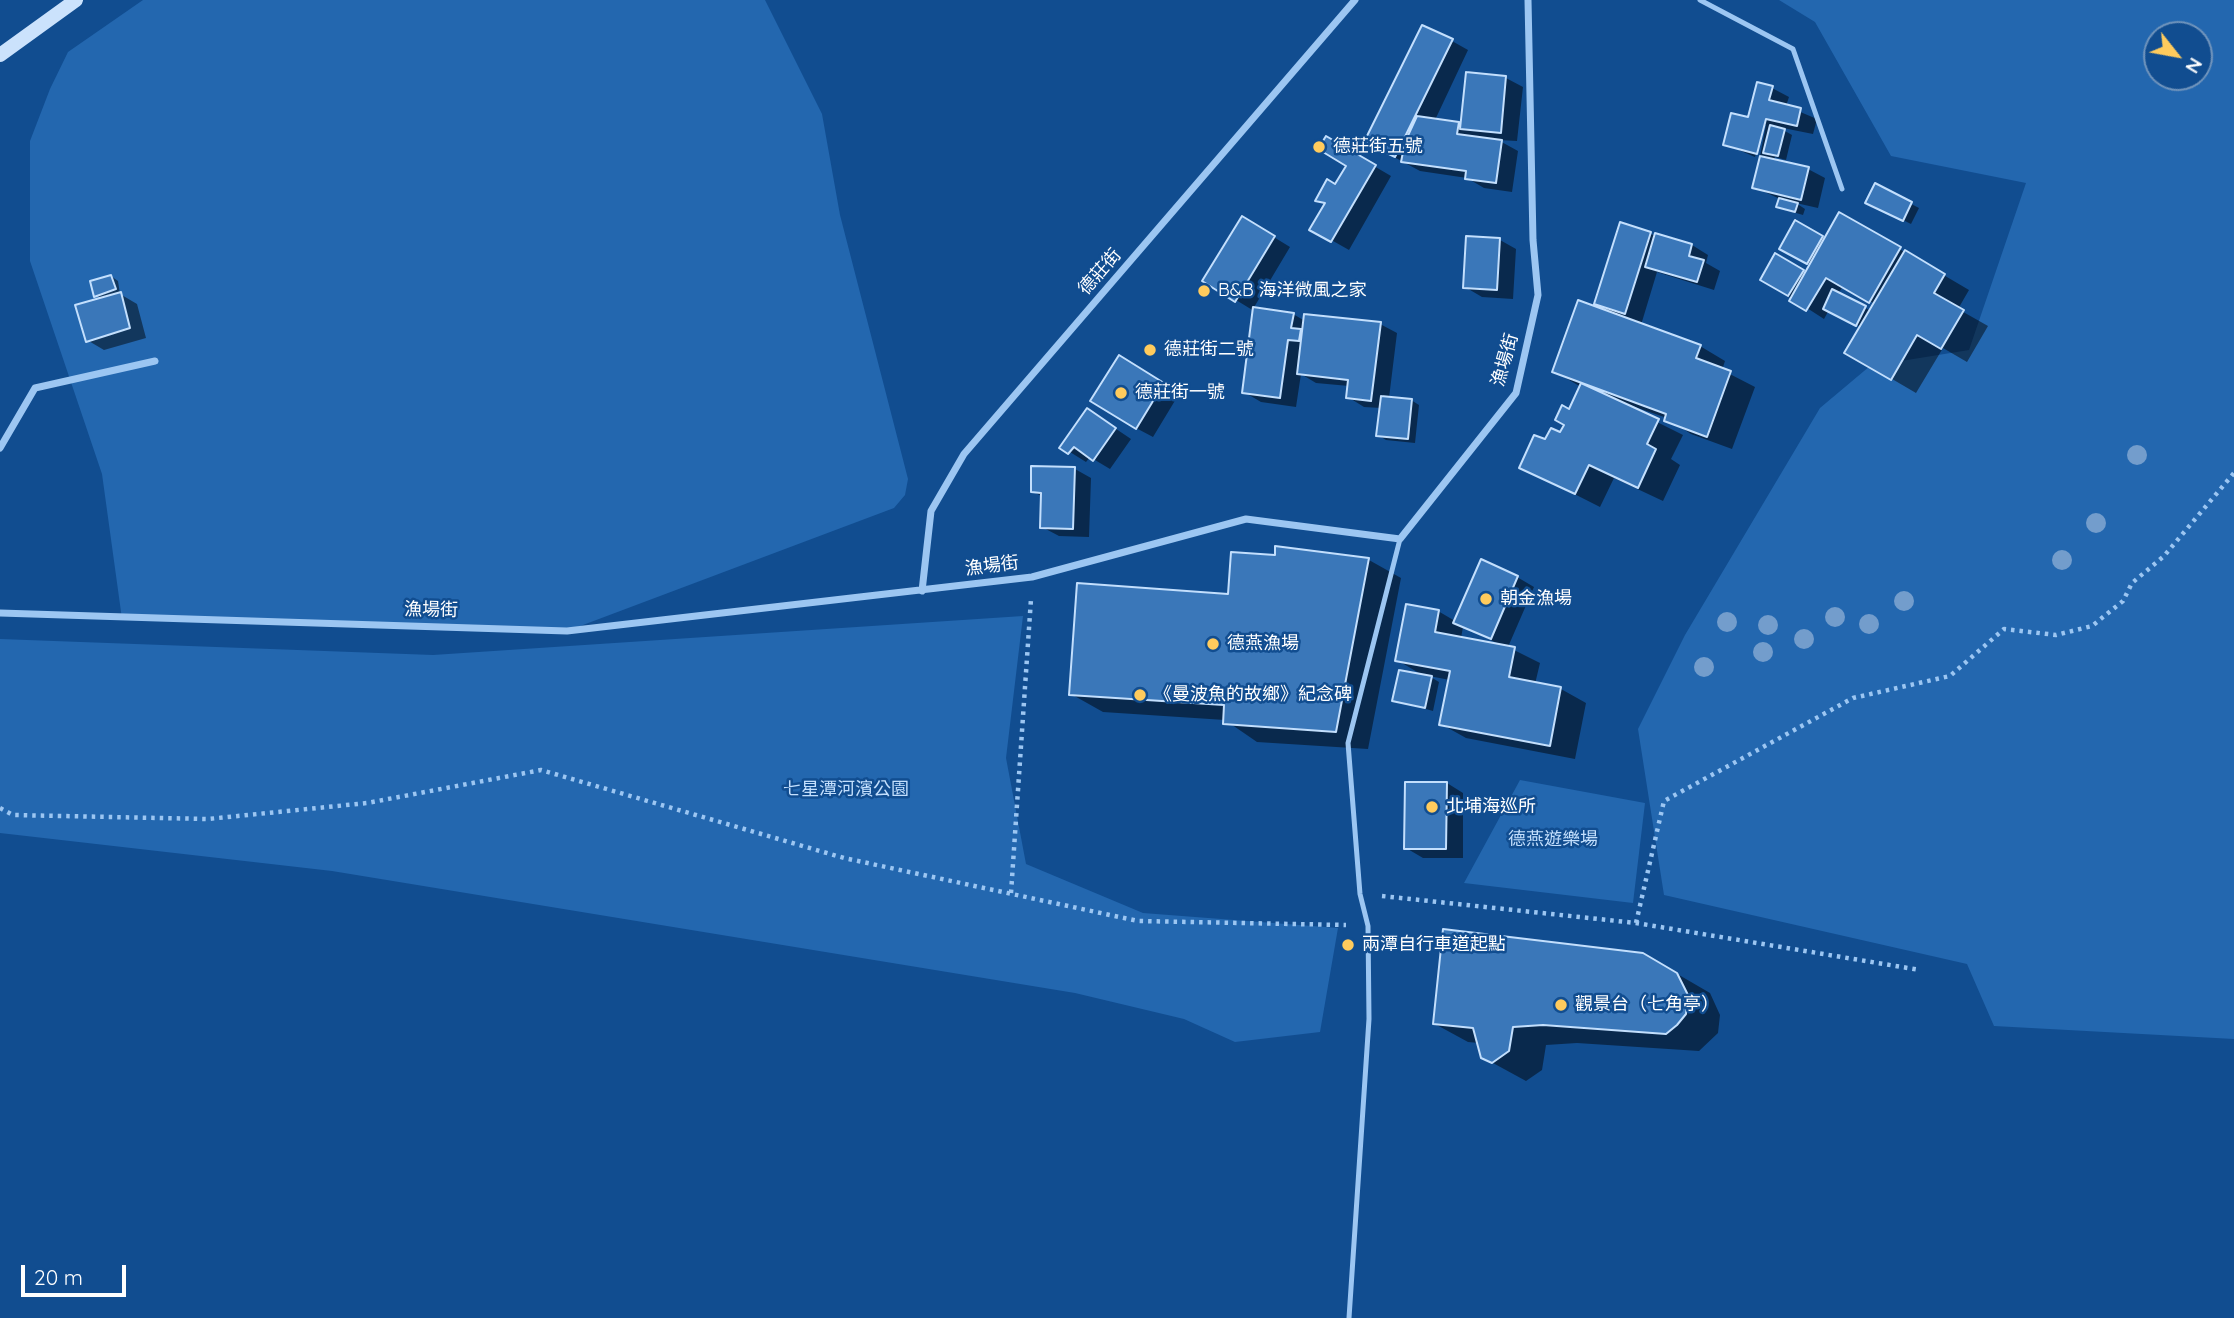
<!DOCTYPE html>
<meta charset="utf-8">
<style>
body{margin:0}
#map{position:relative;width:2234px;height:1318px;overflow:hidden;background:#114d90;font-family:Quicksand,sans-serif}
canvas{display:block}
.north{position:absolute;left:2143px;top:21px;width:70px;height:70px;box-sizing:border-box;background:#114d90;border:2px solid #7094bc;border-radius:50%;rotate:121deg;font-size:19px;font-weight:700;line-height:28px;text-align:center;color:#fff}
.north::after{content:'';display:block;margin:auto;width:24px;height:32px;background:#ffcb5d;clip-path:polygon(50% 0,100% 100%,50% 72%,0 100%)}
.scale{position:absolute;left:21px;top:1265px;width:105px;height:32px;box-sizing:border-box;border:4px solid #fff;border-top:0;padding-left:9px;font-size:21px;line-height:24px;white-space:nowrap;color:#fff;-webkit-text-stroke:5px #114d90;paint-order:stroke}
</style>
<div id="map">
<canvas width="2234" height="1318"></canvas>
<div class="north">N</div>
<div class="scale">20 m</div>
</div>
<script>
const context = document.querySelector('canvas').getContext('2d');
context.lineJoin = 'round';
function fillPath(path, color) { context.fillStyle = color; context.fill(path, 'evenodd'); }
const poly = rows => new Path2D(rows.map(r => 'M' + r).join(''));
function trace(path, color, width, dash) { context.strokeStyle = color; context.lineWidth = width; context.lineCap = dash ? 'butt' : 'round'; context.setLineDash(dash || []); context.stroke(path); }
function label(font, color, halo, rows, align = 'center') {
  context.font = font + ' Quicksand,"Noto Sans TC",sans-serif'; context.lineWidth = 5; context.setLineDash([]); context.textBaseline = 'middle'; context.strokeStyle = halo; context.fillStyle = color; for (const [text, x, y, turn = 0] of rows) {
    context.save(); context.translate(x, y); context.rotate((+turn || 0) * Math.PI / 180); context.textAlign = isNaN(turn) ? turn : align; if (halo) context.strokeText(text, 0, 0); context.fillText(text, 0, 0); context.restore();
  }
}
fillPath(poly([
 [143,0,765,0,822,114,840,215,908,479,905,495,894,508,567,631,122,619,102,474,30,261,30,141,50,89,68,52],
 [1779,0,2234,0,2234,1039,1994,1026,1967,964,1664,895,1638,729,1685,635,1820,408,1870,366,1969,350,2026,183,1891,156,1815,22],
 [2157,35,2199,35,2199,77,2157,77],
 [1023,616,1006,758,1026,864,1143,913,1338,928,1320,1032,1235,1042,1184,1019,1075,993,332,871,0,833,0,639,433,655],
 [1520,780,1645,803,1633,903,1464,883]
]), '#2367af');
fillPath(poly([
 [1452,41,1468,50,1435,120,1462,126,1506,78,1523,87,1517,141,1498,140,1518,151,1512,192,1484,188,1467,178,1420,171,1383,151],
 [1772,88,1789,97,1786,106,1817,119,1813,134,1778,127,1792,135,1786,160,1775,157,1774,161,1808,169,1825,178,1818,208,1796,203,1805,209,1803,215,1786,210,1778,206,1780,199,1754,187,1766,125,1763,125,1755,157,1725,144,1749,119],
 [1326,138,1391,176,1349,250,1312,229,1326,205,1317,200,1336,187,1348,165],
 [1876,186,1919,208,1911,224,1875,206],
 [1840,214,1969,290,1958,309,1988,326,1967,362,1943,348,1916,393,1846,352,1861,327,1829,310,1824,319,1762,279,1775,256,1806,274,1811,265,1781,248,1795,223,1826,240],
 [1843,286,1875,304,1871,311,1838,294],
 [1259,228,1290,247,1253,309,1293,314,1305,321,1380,324,1397,333,1389,398,1411,400,1419,405,1415,443,1386,440,1378,435,1381,408,1364,407,1348,397,1349,386,1316,383,1301,374,1296,407,1261,402,1244,392,1254,311,1236,300],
 [1650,234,1692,245,1708,255,1706,263,1720,271,1714,290,1657,272,1641,325,1700,346,1725,361,1722,370,1755,387,1732,449,1691,434,1667,418,1632,406,1631,409,1683,435,1671,459,1680,465,1663,501,1614,478,1600,507,1521,467,1546,442,1561,434,1581,387,1554,371,1608,313,1596,303],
 [1500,240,1516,249,1513,299,1482,297,1465,287],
 [111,276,118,281,120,294,137,304,146,338,104,350,87,340,102,299,96,295],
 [1136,367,1179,394,1153,437,1136,428],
 [1088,410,1131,439,1110,469,1090,457,1086,462,1062,447],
 [1075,469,1091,478,1089,537,1059,536,1042,527,1043,497,1032,491],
 [1277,548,1369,560,1401,578,1368,749,1257,742,1225,720,1103,712,1071,694,1230,595,1276,557],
 [1517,577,1534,587,1508,647,1540,663,1535,684,1561,689,1586,703,1575,759,1466,738,1441,724,1450,680,1429,676,1439,682,1433,711,1394,700,1424,676,1397,660,1438,611,1455,621],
 [1463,627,1499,644,1499,645,1461,638],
 [1447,783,1463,793,1463,858,1423,858,1406,848],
 [1643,954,1710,993,1720,1015,1718,1033,1699,1051,1577,1043,1546,1045,1542,1070,1526,1081,1482,1057,1479,1043,1468,1042,1435,1024]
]), '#0007');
const building = poly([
 [1422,25,1453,39,1395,157,1364,142,1422,25],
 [1466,72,1506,76,1501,133,1460,129,1466,72],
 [1757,82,1773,86,1769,100,1801,108,1797,126,1766,119,1757,154,1723,145,1731,113,1748,117,1757,82],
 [1417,116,1459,122,1457,134,1502,140,1496,183,1465,179,1466,171,1401,162,1405,142,1417,116],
 [1770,125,1785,129,1778,156,1763,153,1770,125],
 [1326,136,1376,165,1331,242,1309,230,1325,203,1315,201,1327,179,1335,184,1346,166,1318,149,1326,136],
 [1760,156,1809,167,1801,200,1752,188,1760,156],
 [1875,183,1912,202,1903,221,1865,203,1875,183],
 [1779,198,1798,203,1795,212,1776,207,1779,198],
 [1839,212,1901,247,1869,303,1826,278,1806,311,1789,301,1839,212],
 [1242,216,1275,236,1235,302,1202,281,1242,216],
 [1795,220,1823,236,1807,264,1779,249,1795,220],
 [1620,222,1651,232,1625,314,1594,304,1620,222],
 [1655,233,1692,244,1689,256,1704,260,1697,282,1645,267,1655,233],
 [1466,236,1500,238,1497,290,1463,288,1466,236],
 [1905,250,1945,274,1934,293,1964,310,1941,349,1917,335,1891,380,1844,353,1905,250],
 [1775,253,1804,270,1788,296,1760,280,1775,253],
 [111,275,116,289,94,297,90,281,111,275],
 [1832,289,1866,306,1856,326,1823,309,1832,289],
 [121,292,130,328,86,342,75,305,121,292],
 [1578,300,1701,345,1696,358,1731,371,1707,437,1664,421,1666,414,1552,372,1578,300],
 [1253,307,1294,313,1291,328,1301,329,1299,341,1288,340,1280,398,1242,393,1253,307],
 [1304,314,1381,322,1371,401,1346,398,1348,380,1297,374,1304,314],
 [1119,355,1164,383,1136,429,1090,401,1119,355],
 [1581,383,1659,419,1647,444,1656,449,1638,488,1589,465,1575,494,1519,468,1534,435,1545,439,1551,428,1560,432,1564,425,1555,420,1562,405,1569,409,1581,383],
 [1381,396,1412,399,1408,439,1376,436,1381,396],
 [1087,408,1116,428,1093,461,1074,447,1068,454,1059,448,1087,408],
 [1031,466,1075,467,1073,529,1040,528,1041,493,1031,492,1031,466],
 [1275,546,1369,558,1336,732,1223,724,1224,705,1069,695,1077,583,1228,594,1231,552,1275,555,1275,546],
 [1481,559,1518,576,1491,639,1453,623,1481,559],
 [1406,604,1439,610,1435,632,1515,647,1509,677,1561,687,1550,746,1439,725,1450,671,1395,661,1406,604],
 [1399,670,1432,676,1425,708,1392,701,1399,670],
 [1405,782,1447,782,1446,849,1404,849,1405,782],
 [1443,929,1643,953,1677,973,1688,995,1686,1014,1677,1025,1666,1034,1543,1025,1513,1027,1509,1051,1492,1063,1481,1058,1473,1028,1433,1024,1443,929]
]);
fillPath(building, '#3a77b9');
trace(building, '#c3dffd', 2);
trace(poly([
 [0,808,13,815,208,819,367,803,541,770,844,858,1138,921,1346,925],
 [1011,893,1031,599],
 [1382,896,1636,923,1920,970],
 [1636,923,1664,801,1853,698,1950,676,2004,629,2056,635,2092,626,2123,601,2132,583,2164,556,2234,473]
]), '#9cc6f2', 4.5, [3.5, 5]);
trace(poly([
 [1700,0,1793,49,1842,189],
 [1349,1318,1369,1019,1368,926,1360,894,1348,743,1400,539]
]), '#9cc6f2', 5);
trace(poly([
 [0,448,35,388,155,361],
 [922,591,931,511,964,454,1355,0],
 [0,613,567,631,1032,577,1246,519,1400,539,1516,393,1538,295,1533,240,1528,0]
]), '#9cc6f2', 7);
trace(poly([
 [0,55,76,0]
]), '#cbe2fc', 14);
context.fillStyle = '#739dcc';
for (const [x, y] of [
 [2137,455],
 [2096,523],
 [2062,560],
 [1904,601],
 [1835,617],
 [1727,622],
 [1869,624],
 [1768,625],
 [1804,639],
 [1763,652],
 [1704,667]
]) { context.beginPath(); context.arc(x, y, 10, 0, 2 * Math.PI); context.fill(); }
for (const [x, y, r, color] of [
 [1319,147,7,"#ffcb5d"],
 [1204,291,7,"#ffcb5d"],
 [1150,350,7,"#ffcb5d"],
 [1121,393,7,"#ffcb5d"],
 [1486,599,7,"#ffcb5d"],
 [1213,644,7,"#ffcb5d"],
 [1140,695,7,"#ffcb5d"],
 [1432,807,7,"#ffcb5d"],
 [1348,945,7,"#ffcb5d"],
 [1561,1005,7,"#ffcb5d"]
]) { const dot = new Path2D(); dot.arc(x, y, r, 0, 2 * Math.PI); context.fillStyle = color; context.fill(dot); trace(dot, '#114d90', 2.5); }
label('18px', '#fff', '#114d90', [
 ["德莊街五號",1333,147],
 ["B&B 海洋微風之家",1218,291],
 ["德莊街二號",1164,350],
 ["德莊街一號",1135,393],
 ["朝金漁場",1500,599],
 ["德燕漁場",1227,644],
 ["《曼波魚的故鄉》紀念碑",1154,695],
 ["北埔海巡所",1446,807],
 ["兩潭自行車道起點",1362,945],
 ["觀景台（七角亭）",1575,1005]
], 'left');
label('18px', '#fff', '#114d90', [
 ["德莊街",1100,272,-49],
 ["漁場街",1505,360,-74],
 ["漁場街",992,566,-7],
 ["漁場街",431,610,1]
]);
label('18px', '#c3dffd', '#114d90', [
 ["七星潭河濱公園",846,790],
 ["德燕遊樂場",1553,840]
]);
</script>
